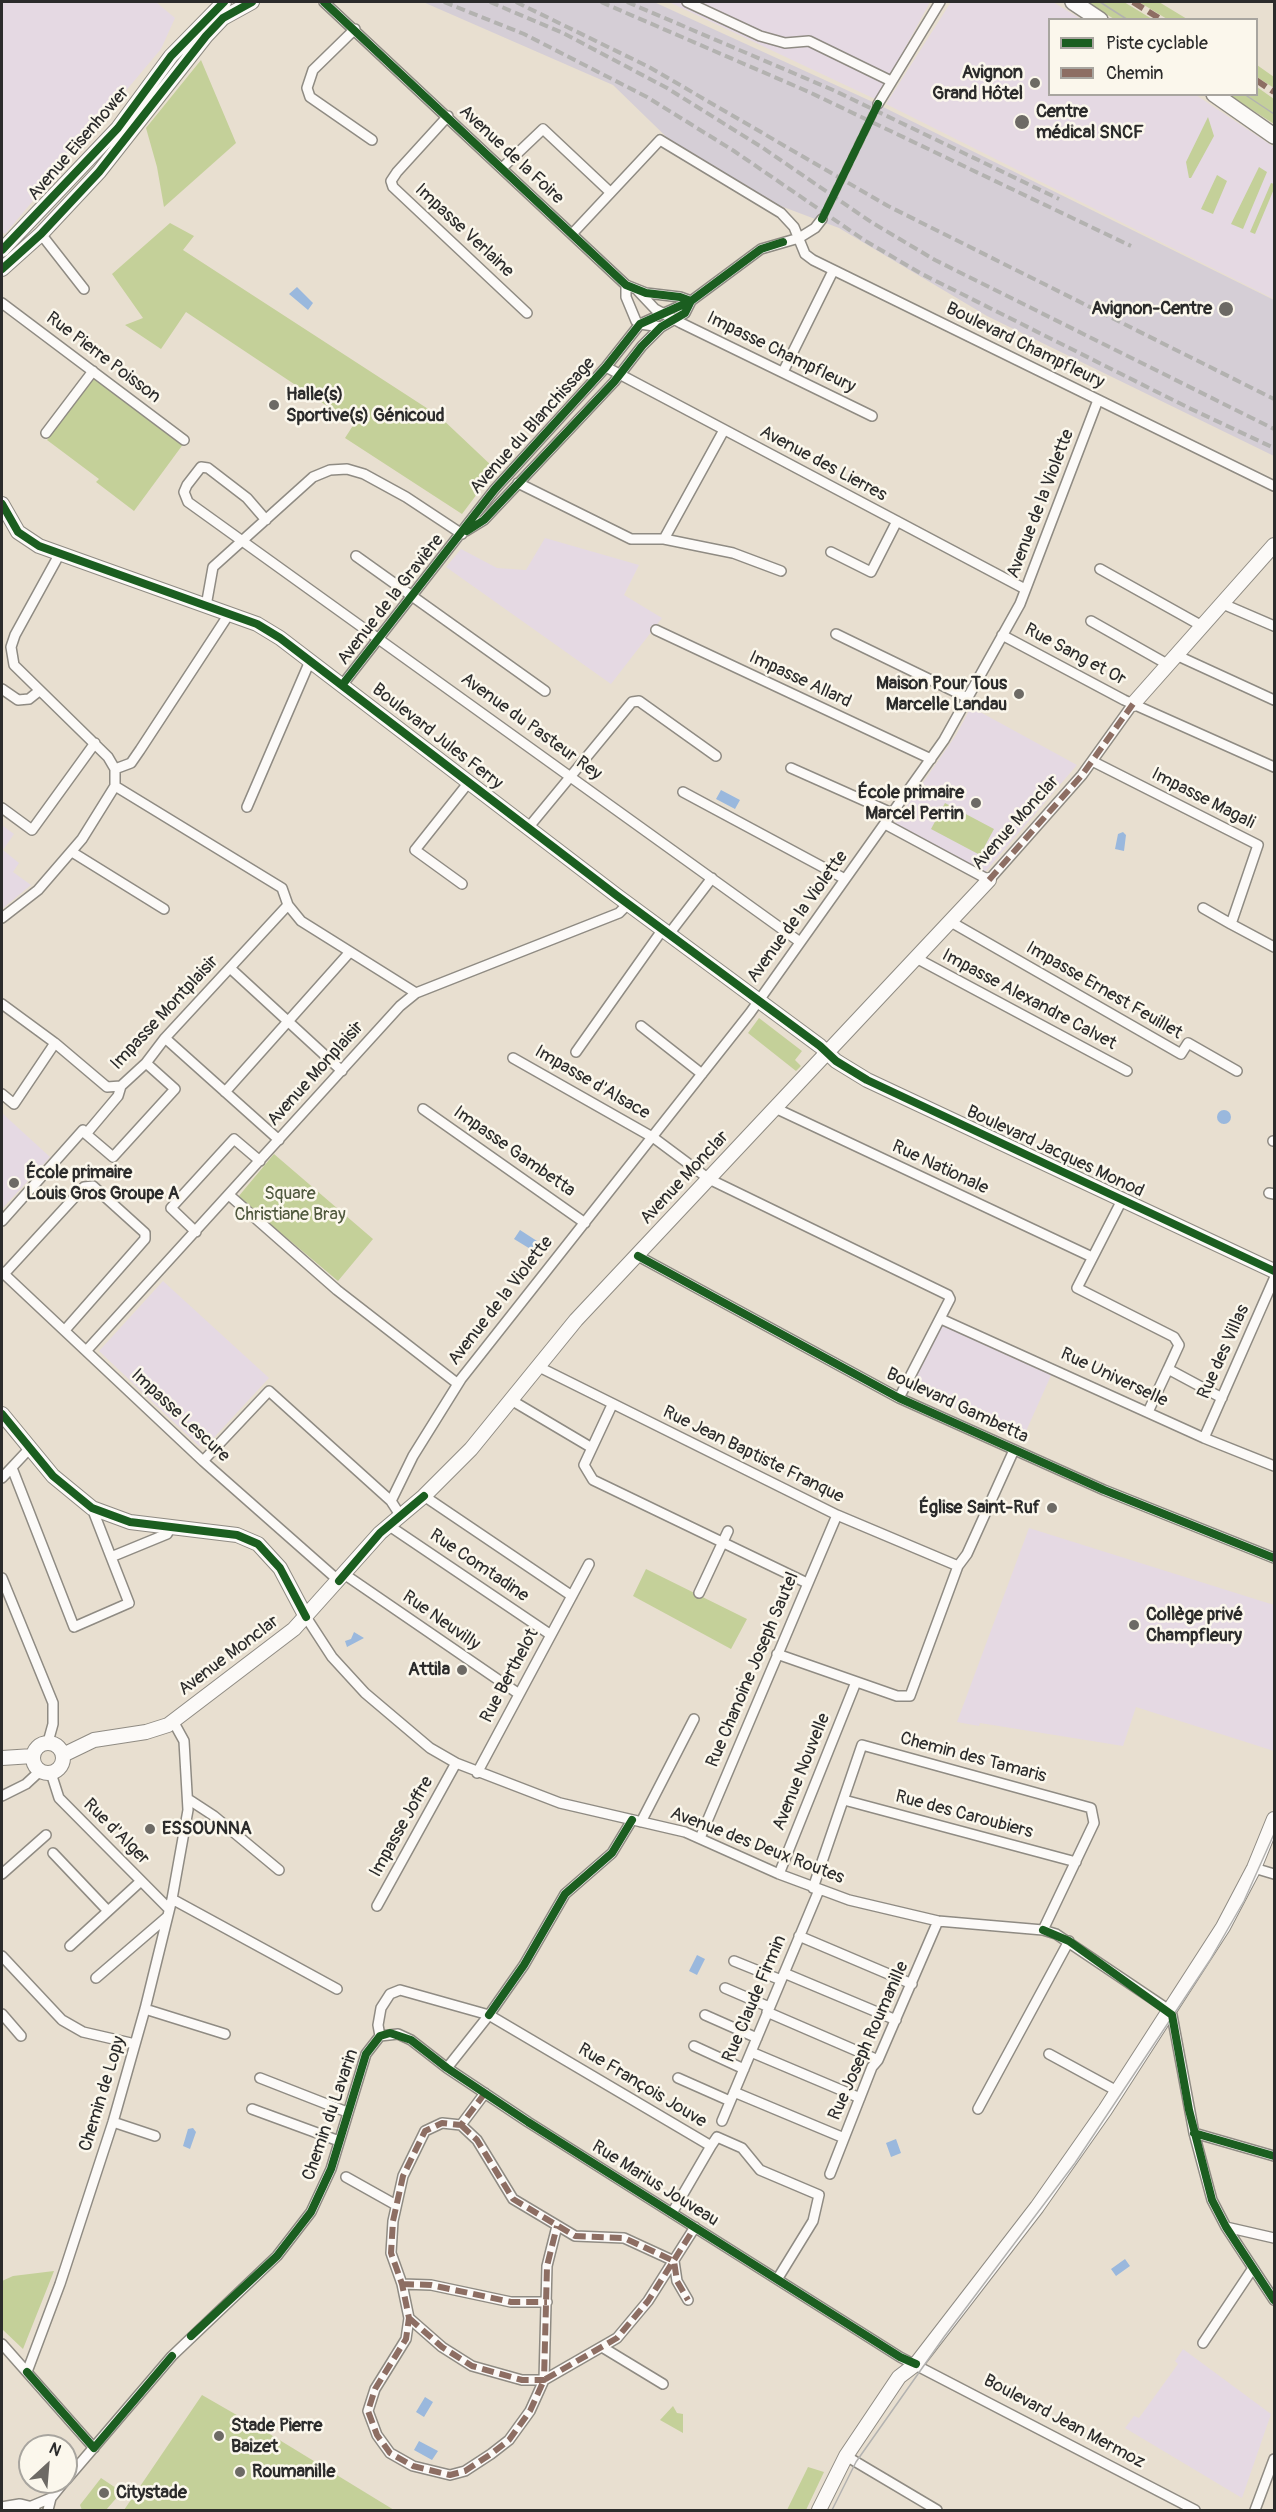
<!DOCTYPE html>
<meta charset="utf-8">
<style>
body{margin:0}
#map{position:relative;width:1276px;height:2512px;overflow:hidden;background:#e8dfd0;font-family:Pangolin,sans-serif}
canvas{display:block}
.frame{position:absolute;inset:0;border:3px solid #2b2b2b;pointer-events:none}
.legend{position:absolute;left:1048px;top:18px;width:210px;height:78px;box-sizing:border-box;background:#fbf7ec;border:2px solid #a8a59f;margin:0;padding:8px 10px;list-style:none;font-size:18px;color:#2b2b2b}
.legend li{display:flex;align-items:center;gap:12px;height:30px}
.legend b{width:30px;border:2px solid #a8a59f}
.north{position:absolute;left:18px;top:2434px;width:60px;height:60px;box-sizing:border-box;background:#fbf7ec;border:2px solid #a8a59f;border-radius:50%;rotate:26deg;font-size:16px;font-weight:700;line-height:24px;text-align:center;color:#2b2b2b}
.north::after{content:'';display:block;margin:auto;width:21px;height:27px;background:#6d6a65;clip-path:polygon(50% 0,100% 100%,50% 72%,0 100%)}
</style>
<div id="map">
<canvas width="1276" height="2512"></canvas>
<div class="frame"></div>
<ul class="legend">
<li><b style="height:8px;background:#1b5e20"></b>Piste cyclable</li>
<li><b style="height:8px;background:#8d6e63"></b>Chemin</li>
</ul>
<div class="north">N</div>
</div>
<script>
const context = document.querySelector('canvas').getContext('2d');
context.lineJoin = 'round';
function fillPath(path, color) { context.fillStyle = color; context.fill(path, 'evenodd'); }
const poly = rows => new Path2D(rows.map(r => 'M' + r).join(''));
function trace(path, color, width, dash) { context.strokeStyle = color; context.lineWidth = width; context.lineCap = dash ? 'butt' : 'round'; context.setLineDash(dash || []); context.stroke(path); }
function label(font, color, halo, rows, align = 'center') {
  context.font = font + ' Pangolin,sans-serif'; context.lineWidth = 5; context.setLineDash([]); context.textBaseline = 'middle'; context.strokeStyle = halo; context.fillStyle = color; for (const [text, x, y, turn = 0] of rows) {
    context.save(); context.translate(x, y); context.rotate((+turn || 0) * Math.PI / 180); context.textAlign = isNaN(turn) ? turn : align; if (halo) context.strokeText(text, 0, 0); context.fillText(text, 0, 0); context.restore();
  }
}
fillPath(poly([
 [2,2,156,2,175,18,161,49,5,234,2,232],
 [669,2,930,2,877,100],
 [951,2,1053,2,1081,19,1050,20,1050,94,1196,95,1274,147,1274,299,886,104],
 [545,538,639,565,624,595,662,618,611,684,446,567,461,549,497,568,526,570],
 [971,707,1077,765,985,872,895,823,956,735],
 [2,825,14,834,3,850,19,863,13,872,31,885,2,909],
 [2,1113,50,1157,2,1209],
 [163,1281,269,1378,208,1444,199,1446,99,1351],
 [946,1323,1053,1371,1023,1438,910,1389,942,1325],
 [1029,1528,1274,1605,1274,1751,1136,1707,1123,1746,980,1723,979,1726,957,1722],
 [1183,2349,1271,2414,1242,2498,1125,2428,1134,2416,1139,2418,1178,2364,1175,2361]
]), '#e5d9e3');
fillPath(poly([
 [423,2,654,2,875,103,1274,300,1274,456,987,316,839,228,725,185,686,156,613,85]
]), '#d5ced6');
fillPath(poly([
 [1087,2,1124,2,1152,19,1114,19],
 [1139,2,1159,2,1187,19,1167,19],
 [201,60,236,143,164,207,157,167,146,128],
 [1257,65,1274,77,1274,88,1257,77],
 [1257,87,1274,99,1274,124,1229,95,1256,94],
 [1208,117,1214,136,1191,178,1189,178,1186,162],
 [1259,167,1267,172,1243,229,1231,224],
 [1217,175,1227,181,1213,214,1201,209],
 [1271,183,1274,184,1274,189,1255,234,1250,232],
 [170,223,194,236,183,250,439,416,493,467,492,474,462,514,345,438,354,424,186,312,161,349,125,325,143,318,112,274],
 [93,378,184,443,134,511,96,482,99,479,47,440],
 [945,803,994,829,980,855,931,829],
 [759,1018,802,1051,795,1060,801,1066,796,1071,748,1033],
 [274,1154,373,1239,338,1281,238,1197],
 [646,1569,747,1619,731,1649,633,1596],
 [54,2271,23,2349,2,2329,2,2281,13,2276],
 [202,2395,268,2433,394,2510,124,2510],
 [673,2406,677,2413,683,2414,683,2433,660,2420],
 [808,2467,824,2472,806,2510,787,2510],
 [101,2478,119,2490,119,2495,106,2510,82,2510,80,2505]
]), '#c4d099');
fillPath(poly([
 [297,287,313,303,308,310,289,294],
 [721,790,740,800,735,809,716,799],
 [1123,832,1126,835,1124,851,1115,849,1118,834],
 '1217 1117a7 7 0 1 1 14 0a7 7 0 1 1-14 0Z',
 [520,1230,537,1241,532,1250,514,1239],
 [354,1632,364,1638,347,1647,345,1641,351,1639],
 [697,1955,705,1959,697,1975,689,1971],
 [193,2128,196,2132,190,2149,183,2146,188,2129],
 [896,2139,901,2153,891,2157,886,2143],
 [1125,2259,1130,2266,1116,2276,1111,2269],
 [425,2397,433,2402,424,2417,416,2412],
 [419,2441,438,2451,432,2460,414,2450]
]), '#9ab8dd');
trace(poly([
 [822,219,878,104]
]), '#c2bbaf', 9, [9, 4.5]);
const street = poly([
 [324,2,626,285,646,293,680,297,691,301],
 [687,2,760,36,785,43,809,41,891,81],
 [355,29,313,70,307,88,310,97,372,140],
 [878,104,940,2],
 [448,116,397,172,391,181,393,187,527,313],
 [502,168,543,129,610,192],
 [41,234,84,289],
 [572,234,660,140,781,213,794,227,805,254,813,260,1274,486],
 [626,285,626,297,636,321,640,324,661,327],
 [638,291,655,309,681,323,872,416],
 [2,303,184,440],
 [606,367,1025,589],
 [783,372,833,271],
 [46,433,93,371],
 [518,483,631,539,664,539,724,430],
 [266,520,247,498,208,468,201,467,187,485,184,492,188,502,800,942],
 [466,531,484,520,614,382,642,346,661,327,685,313,691,301],
 [664,539,733,553,781,571],
 [831,552,871,572,897,521],
 [356,556,545,691],
 [1100,569,1202,626],
 [1223,604,1274,626],
 [206,606,213,567,313,477,330,470,347,469,364,474,406,497,462,534],
 [1091,621,1167,664],
 [656,630,931,759],
 [836,634,968,698],
 [1002,635,1124,700,1274,767],
 [1176,655,1274,700],
 [343,684,495,489,606,367,640,324,691,301,761,249,799,238,815,228,822,219],
 [2,689,18,700,29,699,39,691],
 [1092,761,1258,845,1231,924,1274,947],
 [791,768,892,813],
 [115,769,131,763,140,750,229,614],
 [115,786,282,888,288,905,301,921,416,993],
 [683,792,845,879],
 [247,807,310,661],
 [2,808,32,830,95,743],
 [885,824,989,880,1082,775,1133,704],
 [528,828,632,702,639,701,716,756],
 [72,852,164,909],
 [462,884,415,850,469,782],
 [1203,908,1231,924],
 [2,918,38,890,82,839,115,786,115,769,108,757,14,665,11,647,15,635,59,555],
 [951,922,1181,1054,1188,1043,1237,1071],
 [669,934,712,878],
 [916,958,1127,1071],
 [230,968,342,1071],
 [2,1004,55,1043,14,1104,2,1094],
 [641,1026,702,1074],
 [165,1038,279,1140],
 [55,1043,107,1087,121,1086],
 [576,1052,663,929],
 [513,1058,654,1138,709,1179,948,1295,950,1299,899,1398],
 [225,1092,349,953],
 [775,1108,1092,1257],
 [423,1109,585,1223],
 [86,1134,113,1157,175,1089,146,1063],
 [1273,1141,1274,1141],
 [1269,1193,1274,1194],
 [229,1195,337,1290,458,1384],
 [1122,1200,1077,1288,1174,1337,1179,1345,1168,1369,1222,1398],
 [2,1221,83,1130,86,1134,118,1096,121,1086,146,1063,165,1038,288,905],
 [196,1232,171,1208,234,1139,260,1161],
 [638,1256,899,1398,1104,1490,1274,1558],
 [2,1272,203,1461,339,1581],
 [4,1274,84,1187,93,1186,145,1233,145,1239,65,1330],
 [941,1319,1204,1438,1274,1466],
 [87,1350,400,1006,416,993,619,913,628,904],
 [537,1366,837,1515,958,1566],
 [511,1400,592,1448],
 [612,1405,584,1465,593,1480,807,1583],
 [1148,1412,1168,1369],
 [1204,1438,1274,1279],
 [203,1461,269,1391,391,1501,400,1515],
 [12,1468,74,1627,129,1603,111,1557,167,1534,171,1527],
 [2,1478,30,1448],
 [424,1496,572,1596],
 [391,1501,413,1456,461,1379,750,1013,944,740,1020,604,1098,400],
 [92,1508,111,1557],
 [388,1525,551,1635],
 [344,1574,519,1694],
 [2,1578,53,1703,53,1724,48,1742],
 [699,1593,728,1531],
 [306,1617,332,1657,365,1693,430,1748,456,1763,560,1803,685,1832,779,1874,849,1900,938,1921,1043,1930,1056,1934,1169,2010,1172,2015,1194,2133,1212,2200,1226,2227,1274,2300],
 [777,1654,897,1696,910,1696,958,1566,967,1554,1014,1450],
 [51,1773,59,1798,169,1909],
 [477,1773,589,1564],
 [2,1796,26,1784,40,1771],
 [188,1799,214,1816,279,1870],
 [844,1800,1076,1862],
 [641,1822,694,1719],
 [700,1838,837,1515],
 [53,1853,108,1911],
 [1254,1868,1274,1874],
 [2,1874,46,1835],
 [779,1874,856,1682],
 [813,1888,862,1745,1091,1808,1094,1823,1043,1930],
 [172,1899,337,1989],
 [377,1906,456,1763],
 [799,1936,912,1984],
 [70,1946,141,1881],
 [2,1956,62,2020,83,2032,135,2044],
 [734,1961,781,1980],
 [784,1973,896,2020],
 [96,1978,167,1917],
 [725,1988,769,2007],
 [145,2009,225,2034],
 [767,2012,878,2060],
 [2,2014,21,2036],
 [705,2015,757,2038],
 [380,2036,398,2034,411,2040,447,2068,528,2122,900,2357,1195,2510],
 [380,2036,378,2025,381,2008,390,1994,400,1990,489,2015,711,2146,672,2213],
 [694,2046,744,2069],
 [751,2052,860,2098],
 [1049,2054,1117,2091],
 [447,2068,489,2015,524,1965,565,1894,612,1853,632,1820],
 [260,2078,347,2112],
 [678,2078,730,2101],
 [734,2092,844,2138],
 [485,2093,461,2125,442,2123,425,2131,403,2176,393,2221,391,2253,402,2284,409,2318,406,2339,375,2389,368,2411,377,2435,390,2453,413,2466,450,2475,465,2471,491,2454,509,2440,530,2411,544,2380,617,2338,648,2301,695,2227],
 [252,2109,339,2141],
 [978,2109,1069,1941],
 [722,2121,819,1890],
 [113,2122,155,2136],
 [461,2125,477,2140,513,2199,575,2236,624,2238,674,2261,677,2281,688,2300],
 [1194,2133,1274,2156],
 [711,2146,717,2137,742,2148,760,2170,819,2195,813,2221,778,2278],
 [830,2174,872,2067,878,2060,938,1921],
 [346,2177,396,2205],
 [1226,2227,1274,2238],
 [402,2284,431,2285,511,2302,547,2302],
 [409,2318,442,2347,472,2366,522,2380,544,2380,547,2266,557,2226],
 [1203,2343,1253,2268],
 [2,2344,94,2448],
 [602,2347,663,2384],
 [27,2372,60,2284,113,2122,145,2009,172,1899,188,1810,184,1741,173,1721],
 [846,2456,937,2510],
 [66,2480,172,2356,277,2256,311,2212,331,2169,366,2054,380,2036],
 [27,2508,51,2498,64,2482],
 [48,2510,51,2498],
 [1255,2510,1274,2459]
]);
const secondary = poly([
 [2,250,118,128,171,56,224,2],
 [2,269,41,234,99,172,206,36,223,18,252,2],
 [2,504,18,532,39,546,257,624,280,638,616,895,820,1046,836,1061,867,1080,1274,1271],
 [1133,704,1274,545],
 [2,1414,53,1476,92,1508,130,1522,237,1535,258,1544,280,1568,306,1617],
 '33 1758a15 15 0 1 1 30 0a15 15 0 1 1-30 0Z',
 [63,1755,94,1740,146,1732,168,1725,294,1629,380,1533,424,1496,471,1449,576,1320,989,880],
 [2,1758,33,1756],
 [819,2510,846,2456,899,2377,916,2364,1037,2207,1105,2110,1223,1927,1254,1868,1274,1819]
]);
const primary = poly([
 [1073,2,1100,20],
 [1214,94,1274,136],
 [2,2510,20,2507,32,2510]
]);
trace(street, '#8f8b83', 12);
trace(secondary, '#8f8b83', 16);
trace(primary, '#8f8b83', 18);
trace(street, '#fcfaf8', 9);
trace(secondary, '#fcfaf8', 14);
trace(primary, '#fcfaf8', 15);
trace(poly([
 [1100,2,1128,20],
 [1244,94,1274,114],
 [832,2510,856,2462,944,2337,1075,2163,1210,1960,1244,1901,1274,1834]
]), '#b3b2b0', 1.5);
trace(poly([
 [444,2,524,34,647,97,734,151,864,240,920,273,1189,408,1274,448],
 [490,2,563,33,667,88,763,148,871,222,935,260,1274,429],
 [516,2,649,67,888,206,1274,399],
 [601,2,809,92,1131,246],
 [627,2,833,90,1059,199]
]), '#b3b2b0', 4, [9, 4.5]);
trace(poly([
 [1133,2,1162,20],
 [1256,80,1274,92],
 [989,880,1082,775,1133,704],
 [485,2093,461,2125,442,2123,425,2131,403,2176,393,2221,391,2253,402,2284,409,2318,406,2339,375,2389,368,2411,377,2435,390,2453,413,2466,450,2475,465,2471,491,2454,509,2440,530,2411,544,2380,617,2338,648,2301,695,2227],
 [461,2125,477,2140,513,2199,575,2236,624,2238,674,2261,677,2281,688,2300],
 [402,2284,431,2285,511,2302,547,2302],
 [409,2318,442,2347,472,2366,522,2380,544,2380,547,2266,557,2226]
]), '#8d6e63', 6, [12, 6]);
trace(poly([
 [324,2,626,285,646,293,680,297,691,301],
 [822,219,878,104],
 [2,250,118,128,171,56,224,2],
 [2,269,41,234,99,172,206,36,223,18,252,2],
 [2,504,18,532,39,546,257,624,280,638,616,895,820,1046,836,1061,867,1080,1274,1271],
 [467,531,484,520,614,382,642,346,661,327,685,313,691,301],
 [343,684,495,489,606,367,640,324,691,301,761,249,783,242],
 [638,1256,899,1398,1104,1490,1274,1558],
 [2,1414,53,1476,92,1508,130,1522,237,1535,258,1544,280,1568,306,1617],
 [339,1581,380,1533,424,1496],
 [1043,1930,1069,1941,1172,2015,1189,2110,1212,2200,1226,2227,1274,2300],
 [489,2015,524,1965,565,1894,612,1853,632,1820],
 [1194,2133,1274,2156],
 [191,2336,277,2256,311,2212,331,2169,366,2054,380,2036,390,2033,411,2040,447,2068,528,2122,900,2357,916,2364],
 [27,2372,94,2448,172,2356]
]), '#1b5e20', 8);
for (const [x, y, r, color] of [
 [1035,83,6,"#6d6a65"],
 [1022,122,8,"#6d6a65"],
 [1226,309,8,"#6d6a65"],
 [274,405,6,"#6d6a65"],
 [1019,694,6,"#6d6a65"],
 [976,803,6,"#6d6a65"],
 [14,1183,6,"#6d6a65"],
 [1052,1508,6,"#6d6a65"],
 [1134,1625,6,"#6d6a65"],
 [462,1670,6,"#6d6a65"],
 [150,1829,6,"#6d6a65"],
 [219,2436,6,"#6d6a65"],
 [240,2472,6,"#6d6a65"],
 [104,2493,6,"#6d6a65"]
]) { const dot = new Path2D(); dot.arc(x, y, r, 0, 2 * Math.PI); context.fillStyle = color; context.fill(dot); trace(dot, '#fbf7ec', 2); }
label('bold 18px', '#2b2b2b', '#fbf7ec', [
 ["Avignon",1023,73,"right"],
 ["Grand Hôtel",1023,94,"right"],
 ["Centre",1036,112],
 ["médical SNCF",1036,133],
 ["Avignon-Centre",1212,309,"right"],
 ["Halle(s)",286,395],
 ["Sportive(s) Génicoud",286,416],
 ["Maison Pour Tous",1007,684,"right"],
 ["Marcelle Landau",1007,705,"right"],
 ["École primaire",964,793,"right"],
 ["Marcel Perrin",964,814,"right"],
 ["École primaire",26,1173],
 ["Louis Gros Groupe A",26,1194],
 ["Église Saint-Ruf",1040,1508,"right"],
 ["Collège privé",1146,1615],
 ["Champfleury",1146,1636],
 ["Attila",450,1670,"right"],
 ["ESSOUNNA",162,1829],
 ["Stade Pierre",231,2426],
 ["Baizet",231,2447],
 ["Roumanille",252,2472],
 ["Citystade",116,2493]
], 'left');
label('18px', '#2b2b2b', '#fbf7ec', [
 ["Avenue Eisenhower",79,144,-49],
 ["Avenue de la Foire",511,155,43],
 ["Impasse Verlaine",464,231,43],
 ["Boulevard Champfleury",1025,346,26],
 ["Impasse Champfleury",781,353,26],
 ["Rue Pierre Poisson",103,358,37],
 ["Avenue du Blanchissage",533,426,-48],
 ["Avenue des Lierres",823,464,28],
 ["Avenue de la Violette",1041,504,-69],
 ["Avenue de la Gravière",391,600,-52],
 ["Rue Sang et Or",1075,655,28],
 ["Impasse Allard",800,680,25],
 ["Avenue du Pasteur Rey",531,727,36],
 ["Boulevard Jules Ferry",437,737,38],
 ["Impasse Magali",1203,799,27],
 ["Avenue Monclar",1016,823,-48],
 ["Avenue de la Violette",798,917,-54],
 ["Impasse Ernest Feuillet",1104,991,30],
 ["Impasse Alexandre Calvet",1029,1000,28],
 ["Impasse Montplaisir",165,1013,-47],
 ["Avenue Monplaisir",316,1074,-48],
 ["Impasse d'Alsace",592,1083,30],
 ["Impasse Gambetta",514,1152,35],
 ["Boulevard Jacques Monod",1055,1152,25],
 ["Rue Nationale",940,1168,25],
 ["Avenue Monclar",685,1178,-47],
 ["Avenue de la Violette",501,1301,-52],
 ["Rue des Villas",1224,1352,-66],
 ["Rue Universelle",1114,1378,25],
 ["Boulevard Gambetta",957,1406,25],
 ["Impasse Lescure",180,1416,43],
 ["Rue Jean Baptiste Franque",753,1455,26],
 ["Rue Comtadine",479,1566,34],
 ["Rue Neuvilly",441,1621,35],
 ["Avenue Monclar",229,1656,-37],
 ["Rue Chanoine Joseph Sautel",753,1670,-67],
 ["Rue Berthelot",510,1676,-62],
 ["Chemin des Tamaris",973,1758,15],
 ["Avenue Nouvelle",802,1772,-68],
 ["Rue des Caroubiers",964,1815,15],
 ["Impasse Joffre",402,1827,-61],
 ["Rue d'Alger",116,1832,45],
 ["Avenue des Deux Routes",757,1846,21],
 ["Rue Claude Firmin",755,1999,-67],
 ["Rue Joseph Roumanille",869,2041,-66],
 ["Rue François Jouve",642,2086,31],
 ["Chemin de Lopy",103,2094,-73],
 ["Chemin du Lavarin",331,2115,-71],
 ["Rue Marius Jouveau",655,2184,32],
 ["Boulevard Jean Mermoz",1064,2422,28]
]);
label('18px', '#50593e', '#fbf7ec', [
 ["Square",290,1194],
 ["Christiane Bray",290,1215]
]);
</script>
